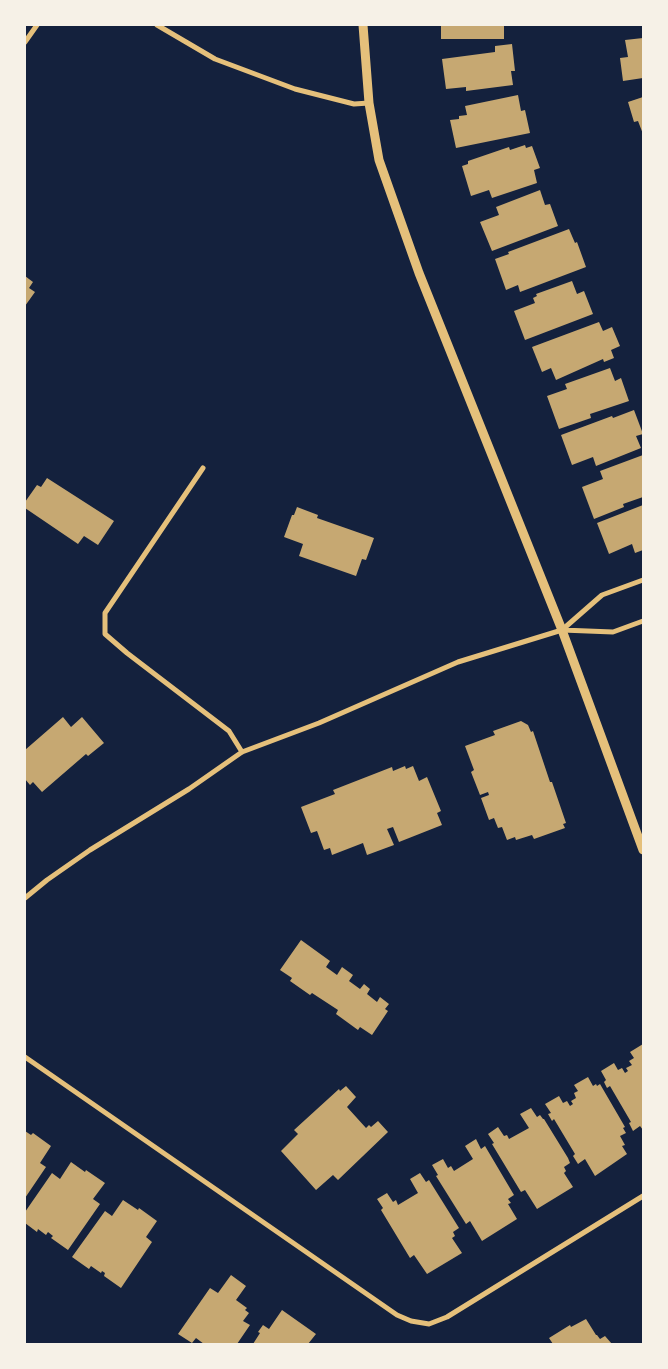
<!DOCTYPE html>
<style>
body{margin:0}
#map{position:relative;width:668px;height:1369px;overflow:hidden;background:#14213d;font-family:"DejaVu Sans",sans-serif}
canvas{display:block}
.frame{position:absolute;inset:0;border:26px solid #f6f1e7;pointer-events:none}
</style>
<div id="map">
<canvas width="668" height="1369"></canvas>
<div class="frame"></div>
</div>
<script>
const context = document.querySelector('canvas').getContext('2d');
context.lineJoin = 'round';
function fillPath(path, color) { context.fillStyle = color; context.fill(path, 'evenodd'); }
const poly = rows => new Path2D(rows.map(r => 'M' + r).join(''));
function trace(path, color, width, dash) { context.strokeStyle = color; context.lineWidth = width; context.lineCap = dash ? 'butt' : 'round'; context.setLineDash(dash || []); context.stroke(path); }
fillPath(poly([
 [441,25,504,25,504,39,441,39],
 [643,38,643,78,623,81,620,58,628,57,625,40],
 [512,44,515,71,511,71,513,85,466,91,466,87,446,89,442,59,495,52,495,46],
 [518,95,521,111,525,110,530,133,456,148,450,120,459,119,459,116,467,115,465,106],
 [643,97,643,134,638,121,634,122,628,102],
 [525,145,526,148,532,146,540,168,534,170,537,183,492,198,489,190,471,196,462,166,468,164,468,161,509,147,510,150],
 [540,190,545,205,550,204,558,226,492,251,480,222,499,215,496,207],
 [569,229,575,243,577,242,586,267,520,292,518,285,506,290,495,259,509,254,508,252],
 [25,276,33,282,29,288,35,292,25,306],
 [572,281,577,294,584,291,593,314,525,340,514,311,535,303,533,298,537,296,536,294],
 [599,322,603,331,612,327,620,346,611,350,614,358,604,362,603,359,556,380,551,368,542,372,532,347],
 [610,368,615,381,621,378,629,401,590,414,591,418,559,429,547,396,567,389,565,384],
 [634,410,643,434,636,436,641,448,596,466,593,457,572,465,561,435,612,416,613,418],
 [643,455,643,497,623,504,624,507,594,519,582,487,603,479,600,471],
 [47,478,114,521,98,545,84,536,78,544,25,508,25,502,37,485,41,487],
 [643,505,643,550,635,553,632,544,609,554,597,523],
 [297,507,318,515,317,518,374,538,366,560,362,559,356,576,299,556,303,544,284,537,292,515,294,515],
 [63,717,71,727,82,717,104,743,88,756,86,754,42,792,33,782,30,785,25,779,25,750],
 [521,721,528,725,531,732,533,731,550,782,552,782,566,823,563,824,565,828,534,839,532,835,516,840,515,837,507,840,502,827,498,828,494,818,489,820,481,798,489,795,488,792,480,795,471,772,474,770,465,746,495,735,493,731],
 [405,766,406,769,413,766,419,781,427,777,441,811,437,813,442,825,399,842,393,827,387,829,394,845,367,855,363,843,332,855,330,848,324,850,317,831,311,833,301,807,335,794,333,790,392,767,393,771],
 [301,940,330,961,326,967,337,975,342,967,353,975,349,981,360,989,364,984,370,989,367,994,377,1002,380,997,389,1004,385,1009,388,1011,372,1035,360,1027,358,1030,336,1014,338,1010,312,993,310,995,290,981,292,978,280,970],
 [643,1044,643,1130,640,1126,633,1131,629,1123,631,1122,610,1086,607,1088,604,1082,606,1080,601,1071,614,1063,618,1070,622,1068,625,1073,628,1071,626,1068,632,1065,629,1061,634,1058,630,1052],
 [588,1077,593,1086,596,1084,597,1086,600,1084,625,1127,623,1128,626,1133,620,1136,625,1145,622,1146,627,1154,595,1176,585,1159,578,1164,573,1156,575,1154,554,1119,552,1121,548,1114,551,1113,545,1104,559,1096,563,1103,567,1101,570,1106,573,1104,571,1101,576,1098,574,1093,578,1091,574,1085],
 [346,1086,356,1097,347,1107,366,1128,369,1125,371,1127,378,1121,388,1132,338,1180,333,1175,316,1190,281,1151,298,1134,294,1130,339,1089,340,1091],
 [531,1108,537,1117,540,1115,543,1119,544,1119,568,1158,570,1163,564,1167,566,1171,564,1173,573,1187,537,1209,525,1190,521,1192,492,1144,494,1143,488,1134,498,1127,504,1136,507,1135,509,1139,529,1128,520,1114],
 [25,1131,31,1135,33,1133,51,1146,40,1163,46,1167,25,1198],
 [476,1139,481,1149,485,1146,514,1195,508,1199,511,1203,508,1204,517,1219,482,1241,470,1221,466,1224,436,1176,438,1175,432,1165,443,1159,448,1168,451,1166,454,1171,473,1159,465,1146],
 [71,1162,85,1172,86,1170,105,1183,93,1199,100,1204,68,1250,51,1238,53,1236,48,1232,46,1235,38,1229,37,1232,25,1223,25,1212,52,1173,60,1179],
 [420,1173,426,1182,429,1180,459,1228,453,1232,455,1236,452,1238,462,1253,427,1274,414,1255,410,1258,381,1210,383,1208,377,1199,387,1193,393,1202,396,1200,398,1205,418,1193,410,1179],
 [123,1200,138,1210,139,1208,157,1221,146,1237,152,1242,121,1288,104,1276,105,1273,102,1271,101,1273,91,1266,89,1269,72,1257,105,1211,112,1216],
 [231,1275,246,1286,236,1300,247,1308,245,1310,249,1313,243,1321,250,1325,237,1344,204,1344,196,1338,192,1343,178,1334,210,1288,218,1293],
 [282,1310,316,1334,308,1344,253,1344,260,1333,258,1332,263,1325,269,1329],
 [586,1319,596,1335,597,1335,600,1339,605,1336,612,1344,553,1344,549,1338,570,1325,571,1327]
]), '#c6a872');
trace(poly([
 [157,25,215,59,295,89,354,104,369,103],
 [25,42,37,25],
 [203,468,105,613,105,634,127,653,229,731,242,752],
 [562,630,602,595,643,580],
 [25,898,47,880,90,850,189,789,242,752,319,723,458,662,562,630,613,632,643,621],
 [25,1057,397,1315,411,1321,429,1324,447,1317,643,1196]
]), '#e5c07b', 5);
trace(poly([
 [363,25,369,103,379,160,419,273,562,630,643,850]
]), '#e5c07b', 9);
</script>
